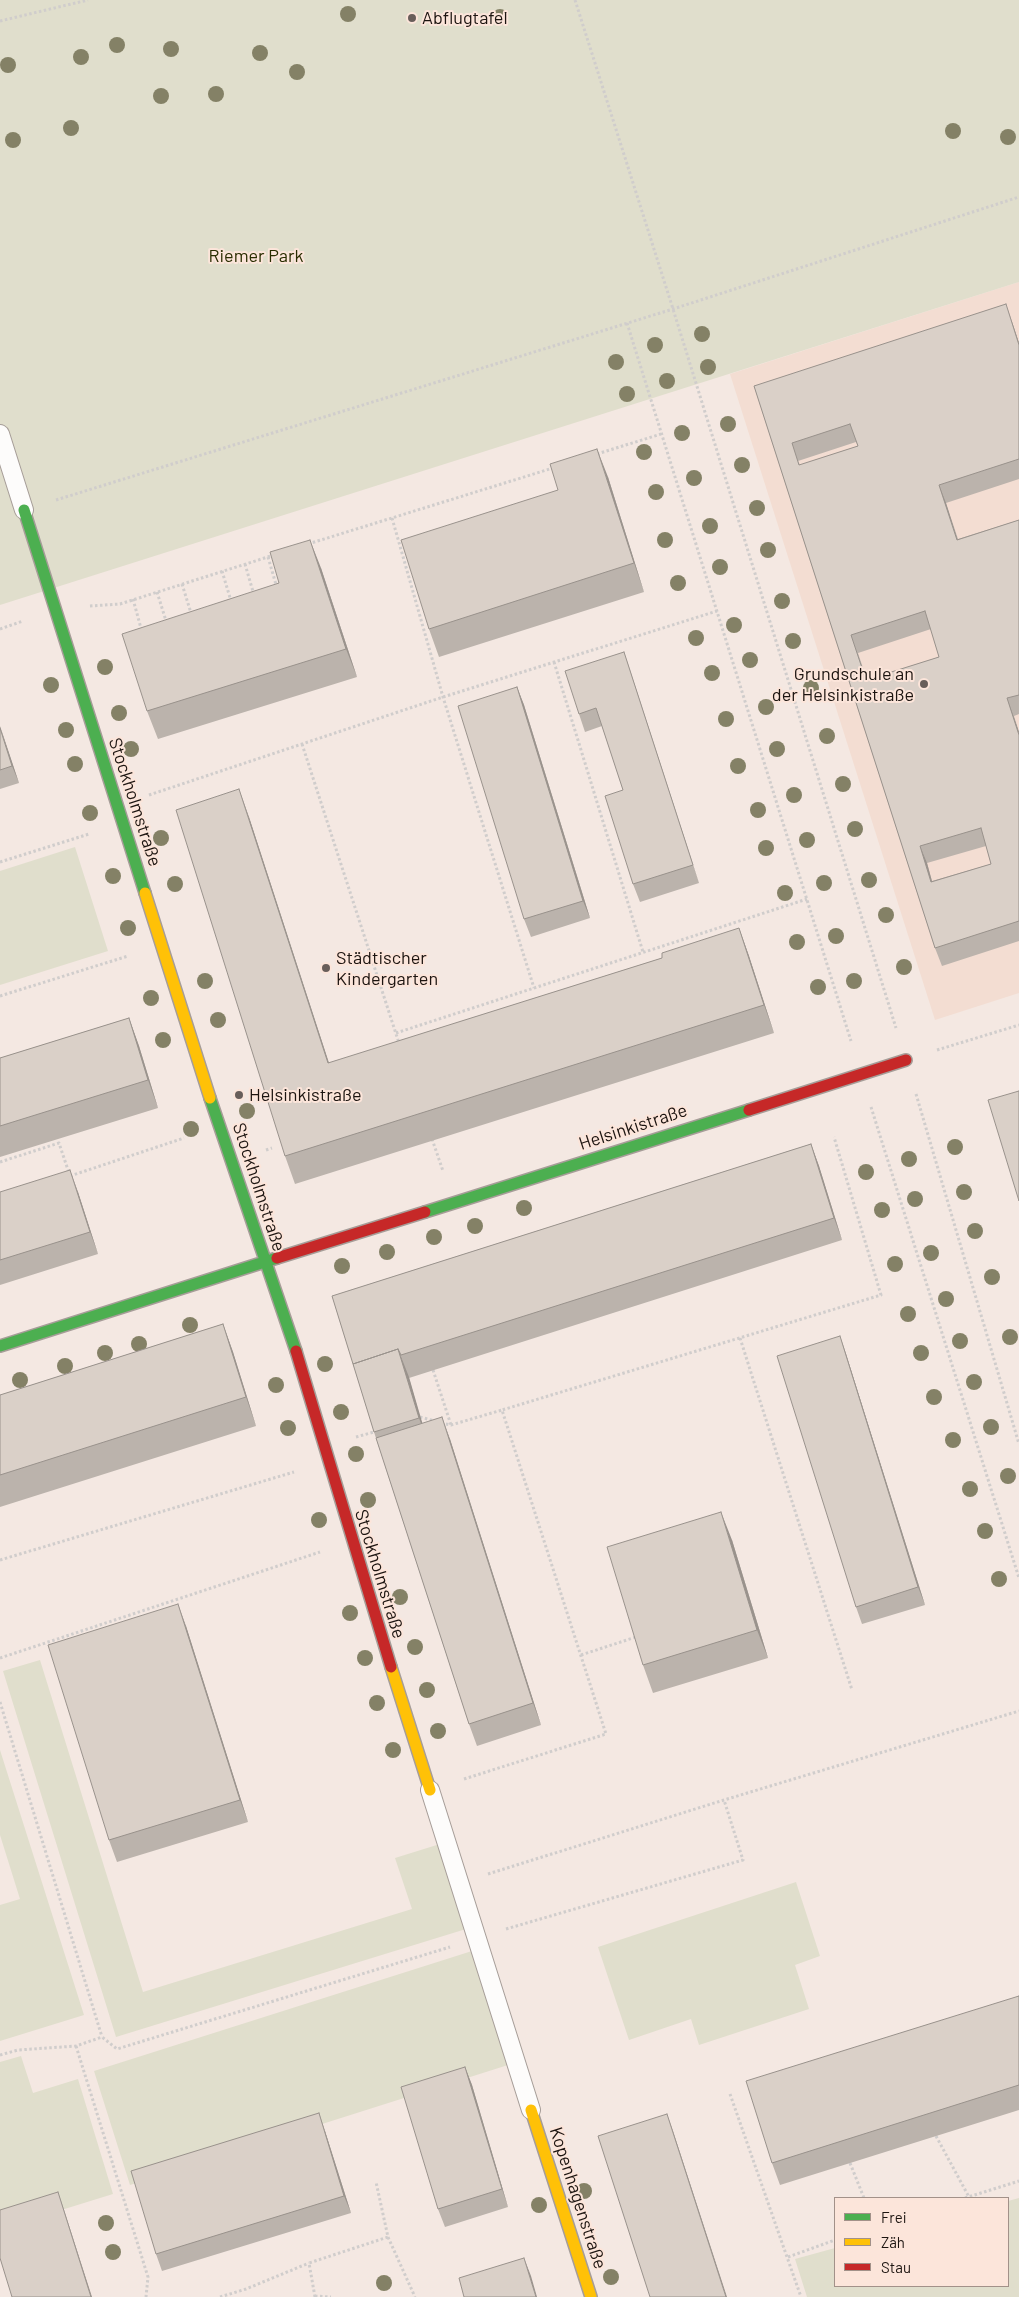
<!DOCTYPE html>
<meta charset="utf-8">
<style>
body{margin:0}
#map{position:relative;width:1019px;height:2297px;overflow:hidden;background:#f4e8e2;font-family:Barlow,sans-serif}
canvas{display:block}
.legend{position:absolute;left:834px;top:2197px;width:175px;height:90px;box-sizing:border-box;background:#fce5da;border:1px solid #a29189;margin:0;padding:6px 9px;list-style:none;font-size:15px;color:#1c1410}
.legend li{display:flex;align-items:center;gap:10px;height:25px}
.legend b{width:25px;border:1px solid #a29189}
</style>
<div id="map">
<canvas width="1019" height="2297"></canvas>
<ul class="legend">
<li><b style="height:6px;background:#4caf50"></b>Frei</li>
<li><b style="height:6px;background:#ffc107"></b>Zäh</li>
<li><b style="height:6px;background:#c62828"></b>Stau</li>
</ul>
</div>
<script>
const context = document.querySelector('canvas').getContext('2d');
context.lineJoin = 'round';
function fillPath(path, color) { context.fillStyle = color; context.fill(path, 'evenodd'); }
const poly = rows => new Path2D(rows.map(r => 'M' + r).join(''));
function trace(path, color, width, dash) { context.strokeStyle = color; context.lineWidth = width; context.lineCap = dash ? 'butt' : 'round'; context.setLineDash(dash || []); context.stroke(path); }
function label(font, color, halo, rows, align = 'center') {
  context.font = font + ' Barlow,sans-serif'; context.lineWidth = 4; context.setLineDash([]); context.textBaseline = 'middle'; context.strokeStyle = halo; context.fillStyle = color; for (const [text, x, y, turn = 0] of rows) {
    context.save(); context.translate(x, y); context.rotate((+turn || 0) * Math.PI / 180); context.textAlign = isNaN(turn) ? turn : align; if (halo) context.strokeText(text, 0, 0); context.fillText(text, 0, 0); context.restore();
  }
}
fillPath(poly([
 [1019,282,1019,993,935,1020,730,374]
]), '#f3ddd2');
fillPath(poly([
 [0,0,1019,0,1019,282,0,605],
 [75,847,108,951,0,985,0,871],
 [40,1660,143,1992,412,1909,395,1858,440,1844,466,1929,116,2037,3,1671],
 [0,1750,84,2015,0,2041,0,1905,20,1899,0,1835],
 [796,1882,820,1956,795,1965,809,2009,699,2045,691,2019,629,2040,598,1947],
 [472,1951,508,2065,130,2185,94,2071],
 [21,2056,33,2093,78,2079,113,2194,0,2229,0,2062],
 [1019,2198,1019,2297,807,2297,795,2259,835,2248,835,2286,1008,2286,1008,2201]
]), '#e0decc');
const lane = poly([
 [0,434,24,510],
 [430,1790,531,2110]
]);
const fast = poly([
 [24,510,145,893],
 [210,1098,296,1351],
 [425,1212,749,1110],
 [0,1346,277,1258]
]);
const slow = poly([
 [145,893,210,1098],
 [391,1667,430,1790],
 [531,2110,591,2297]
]);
const jam = poly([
 [749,1110,906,1060],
 [277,1258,425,1212],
 [296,1351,391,1667]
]);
trace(lane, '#a69d98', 20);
trace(fast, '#a69d98', 14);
trace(slow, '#a69d98', 14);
trace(jam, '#a69d98', 14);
trace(poly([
 [575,0,673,309,896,1028],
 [0,21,88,0],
 [627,323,851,1041],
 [597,454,661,434],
 [56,500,673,309,1019,197],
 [392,518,443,697,534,988],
 [308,544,553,468],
 [268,557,277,588],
 [245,564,254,595],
 [222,571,231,601],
 [182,584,191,613],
 [157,592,167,624],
 [133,599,142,632],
 [90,606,120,604,274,555],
 [0,629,23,621],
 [554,662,643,952],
 [302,744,399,1043],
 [149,795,443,697,717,611],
 [0,862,89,834],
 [0,996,128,956],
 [396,1033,807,899],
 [937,1050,1019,1025],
 [916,1094,1019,1444],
 [871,1107,1019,1578],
 [432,1139,443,1171],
 [266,1150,272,1148],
 [0,1162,59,1143,69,1173],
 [70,1176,184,1138],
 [740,1338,852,1690],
 [433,1370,451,1425],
 [420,1417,435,1421],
 [441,1423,451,1425,502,1410],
 [356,1437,374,1432],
 [0,1560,294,1472],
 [581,1655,636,1637],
 [0,1658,320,1552],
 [0,1702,102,2037],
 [464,1779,606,1734,502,1410,881,1295,834,1137],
 [488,1874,724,1800,1019,1711],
 [506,1929,743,1860,724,1800],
 [76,2046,148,2277,146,2297],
 [0,2055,18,2050,76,2046,102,2037,117,2049,450,1947],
 [730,2094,801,2297],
 [936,2136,969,2197],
 [850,2163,864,2198],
 [965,2198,1019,2181],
 [388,2237,415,2297],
 [788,2257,835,2240],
 [315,2296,331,2297],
 [220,2297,246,2289,309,2263],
 [315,2297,309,2263,388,2237,376,2182]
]), '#d0cdcc', 3, [2.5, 2.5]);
trace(lane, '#fdfcfb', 18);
trace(fast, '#4caf50', 11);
trace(slow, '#ffc107', 11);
trace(jam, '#c62828', 11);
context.fillStyle = '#848166';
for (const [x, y] of [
 [348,14],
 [500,17],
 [117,45],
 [171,49],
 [260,53],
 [81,57],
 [8,65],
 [297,72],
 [216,94],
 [161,96],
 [71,128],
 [953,131],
 [1008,137],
 [13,140],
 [702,334],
 [655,345],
 [616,362],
 [708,367],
 [667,381],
 [627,394],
 [728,424],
 [682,433],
 [644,452],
 [742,465],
 [694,478],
 [656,492],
 [757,508],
 [710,526],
 [665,540],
 [768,550],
 [720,567],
 [678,583],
 [782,601],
 [734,625],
 [696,638],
 [793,641],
 [750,660],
 [105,667],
 [712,673],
 [51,685],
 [811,688],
 [766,707],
 [119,713],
 [726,719],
 [66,730],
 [827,736],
 [131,749],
 [777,749],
 [75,764],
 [738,766],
 [843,784],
 [794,795],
 [758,810],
 [90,813],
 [855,829],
 [161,838],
 [807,840],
 [766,848],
 [113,876],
 [869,880],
 [824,883],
 [175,884],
 [785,893],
 [886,915],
 [128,928],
 [836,936],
 [797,942],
 [904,967],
 [205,981],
 [854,981],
 [818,987],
 [151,998],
 [218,1020],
 [163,1040],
 [247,1111],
 [191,1129],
 [955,1147],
 [909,1159],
 [866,1172],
 [964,1192],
 [915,1199],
 [524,1208],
 [882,1210],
 [475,1226],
 [975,1231],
 [434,1237],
 [387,1252],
 [931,1253],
 [895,1264],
 [342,1266],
 [992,1277],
 [946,1299],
 [908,1314],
 [190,1325],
 [1010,1337],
 [960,1341],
 [139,1344],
 [105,1353],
 [921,1353],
 [325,1364],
 [65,1366],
 [20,1380],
 [974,1382],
 [276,1385],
 [934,1397],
 [341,1412],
 [991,1427],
 [288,1428],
 [953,1440],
 [356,1454],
 [1008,1476],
 [970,1489],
 [368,1500],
 [319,1520],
 [985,1531],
 [999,1579],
 [400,1597],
 [350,1613],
 [415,1647],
 [365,1658],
 [427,1690],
 [377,1703],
 [438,1731],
 [393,1750],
 [584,2191],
 [539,2205],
 [106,2223],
 [113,2252],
 [611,2277],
 [384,2283]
]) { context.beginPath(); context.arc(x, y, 8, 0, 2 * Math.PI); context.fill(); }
fillPath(poly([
 [1012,322,1019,343,1019,479,946,503,958,539,1019,520,1019,714,1014,716,1019,732,1019,941,942,966,935,948,754,386],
 [856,442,858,446,800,465,798,461],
 [931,629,939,657,867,680,858,653],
 [986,846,991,864,932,881,927,863],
 [608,477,644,592,439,657,429,629],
 [321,568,357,677,158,739,147,711,279,583],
 [624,652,699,883,640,902,633,884,623,790,602,726,585,732,579,714],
 [517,687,524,705,590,918,531,937,524,919],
 [0,726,19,783,0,789],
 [249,817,329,1063,662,958,739,928,749,956,774,1033,295,1184,285,1156],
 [129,1018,139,1046,158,1108,0,1157,0,1058],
 [811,1144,819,1166,842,1240,409,1378,422,1424,450,1439,541,1725,477,1746,469,1724,374,1432,332,1296],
 [0,1192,78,1192,98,1254,0,1285],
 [223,1324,233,1352,256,1426,0,1507,0,1395],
 [840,1336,846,1354,925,1605,862,1624,856,1607],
 [732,1540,768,1658,653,1693,643,1665],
 [186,1626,248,1822,117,1862,109,1840],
 [1019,1996,1019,2110,780,2185,772,2163],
 [465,2067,472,2085,508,2207,445,2227,438,2209],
 [325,2131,351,2213,162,2271,156,2254]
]), '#bbb3ac');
fillPath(poly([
 [1006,304,1019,343,1019,345],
 [597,449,608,477,644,592,634,563],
 [939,485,946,503,963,557,957,540],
 [310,540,321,568,357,677,346,649],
 [624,652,630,670,699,883,693,865],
 [517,687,524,705,590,918,583,901],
 [1007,698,1019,732,1019,735],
 [0,726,19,783,12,766],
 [239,789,249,817,338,1091,328,1063],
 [920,846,927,863,937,900,931,882],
 [739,928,749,956,774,1033,764,1005],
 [129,1018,139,1046,158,1108,148,1080],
 [811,1144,819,1166,842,1240,834,1218],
 [70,1170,78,1192,98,1254,90,1232],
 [223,1324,233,1352,256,1426,246,1397],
 [840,1336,846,1354,925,1605,918,1587],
 [398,1349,409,1377,429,1446,419,1418],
 [442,1417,450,1439,541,1725,533,1703],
 [721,1512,732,1540,768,1658,757,1630],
 [178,1604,186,1626,248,1822,240,1800],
 [465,2067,472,2085,508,2207,502,2189],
 [319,2113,325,2131,351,2213,344,2196],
 [667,2114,673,2131,727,2297,726,2297],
 [58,2192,64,2210,92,2297,91,2297],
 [524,2258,531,2276,537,2297,536,2297]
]), '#99928c');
const building = poly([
 [1006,304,1019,345,1019,459,939,485,957,540,1019,520,1019,695,1007,698,1019,735,1019,921,935,948,754,386,1006,304],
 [850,424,858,446,799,465,792,443,850,424],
 [925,611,939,657,866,680,851,635,925,611],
 [981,828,991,864,931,882,920,846,981,828],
 [597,449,634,563,429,629,401,540,558,490,550,464,597,449],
 [310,540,346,649,147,711,122,634,279,583,270,552,310,540],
 [624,652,693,865,633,884,605,796,623,790,596,708,579,714,565,671,624,652],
 [517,687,583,901,524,919,458,706,517,687],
 [0,728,12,766,0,770,0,728],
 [239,789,328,1063,662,958,662,953,739,928,764,1005,285,1156,176,810,239,789],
 [129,1018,148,1080,0,1126,0,1058,129,1018],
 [1019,1091,1019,1201,988,1100,1019,1091],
 [811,1144,834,1218,401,1355,398,1349,353,1364,332,1296,811,1144],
 [70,1170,90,1232,0,1260,0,1192,70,1170],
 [223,1324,246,1397,0,1475,0,1395,223,1324],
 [840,1336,918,1587,856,1607,777,1356,840,1336],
 [398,1349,419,1418,374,1432,353,1364,398,1349],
 [442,1417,533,1703,469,1724,376,1438,442,1417],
 [721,1512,757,1630,643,1665,607,1547,721,1512],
 [178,1604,240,1800,109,1840,48,1645,178,1604],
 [1019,1996,1019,2085,772,2163,746,2081,1019,1996],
 [465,2067,502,2189,438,2209,401,2087,465,2067],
 [319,2113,344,2196,156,2254,131,2171,319,2113],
 [667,2114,726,2297,650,2297,598,2136,667,2114],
 [58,2192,91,2297,12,2297,0,2258,0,2210,58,2192],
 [524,2258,536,2297,464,2297,459,2278,524,2258]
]);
fillPath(building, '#dad0c8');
trace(building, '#99928c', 1);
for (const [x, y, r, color] of [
 [412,18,5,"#685e5a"],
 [924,684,5,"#685e5a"],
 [326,968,5,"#685e5a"],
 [239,1095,5,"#685e5a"]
]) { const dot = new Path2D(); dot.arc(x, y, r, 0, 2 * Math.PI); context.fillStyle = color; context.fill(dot); trace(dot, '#fce5da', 2); }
label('18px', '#1c1410', '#fce5da', [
 ["Abflugtafel",422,18],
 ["Grundschule an",914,674,"right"],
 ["der Helsinkistraße",914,695,"right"],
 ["Städtischer",336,958],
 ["Kindergarten",336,979],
 ["Helsinkistraße",249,1095]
], 'left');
label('18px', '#292d01', '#fce5da', [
 ["Riemer Park",256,256]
]);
label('18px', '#1c1410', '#fce5da', [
 ["Stockholmstraße",135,802,72],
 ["Helsinkistraße",633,1127,-18],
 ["Stockholmstraße",259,1187,72],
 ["Stockholmstraße",380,1574,73],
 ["Kopenhagenstraße",578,2198,72]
]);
</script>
